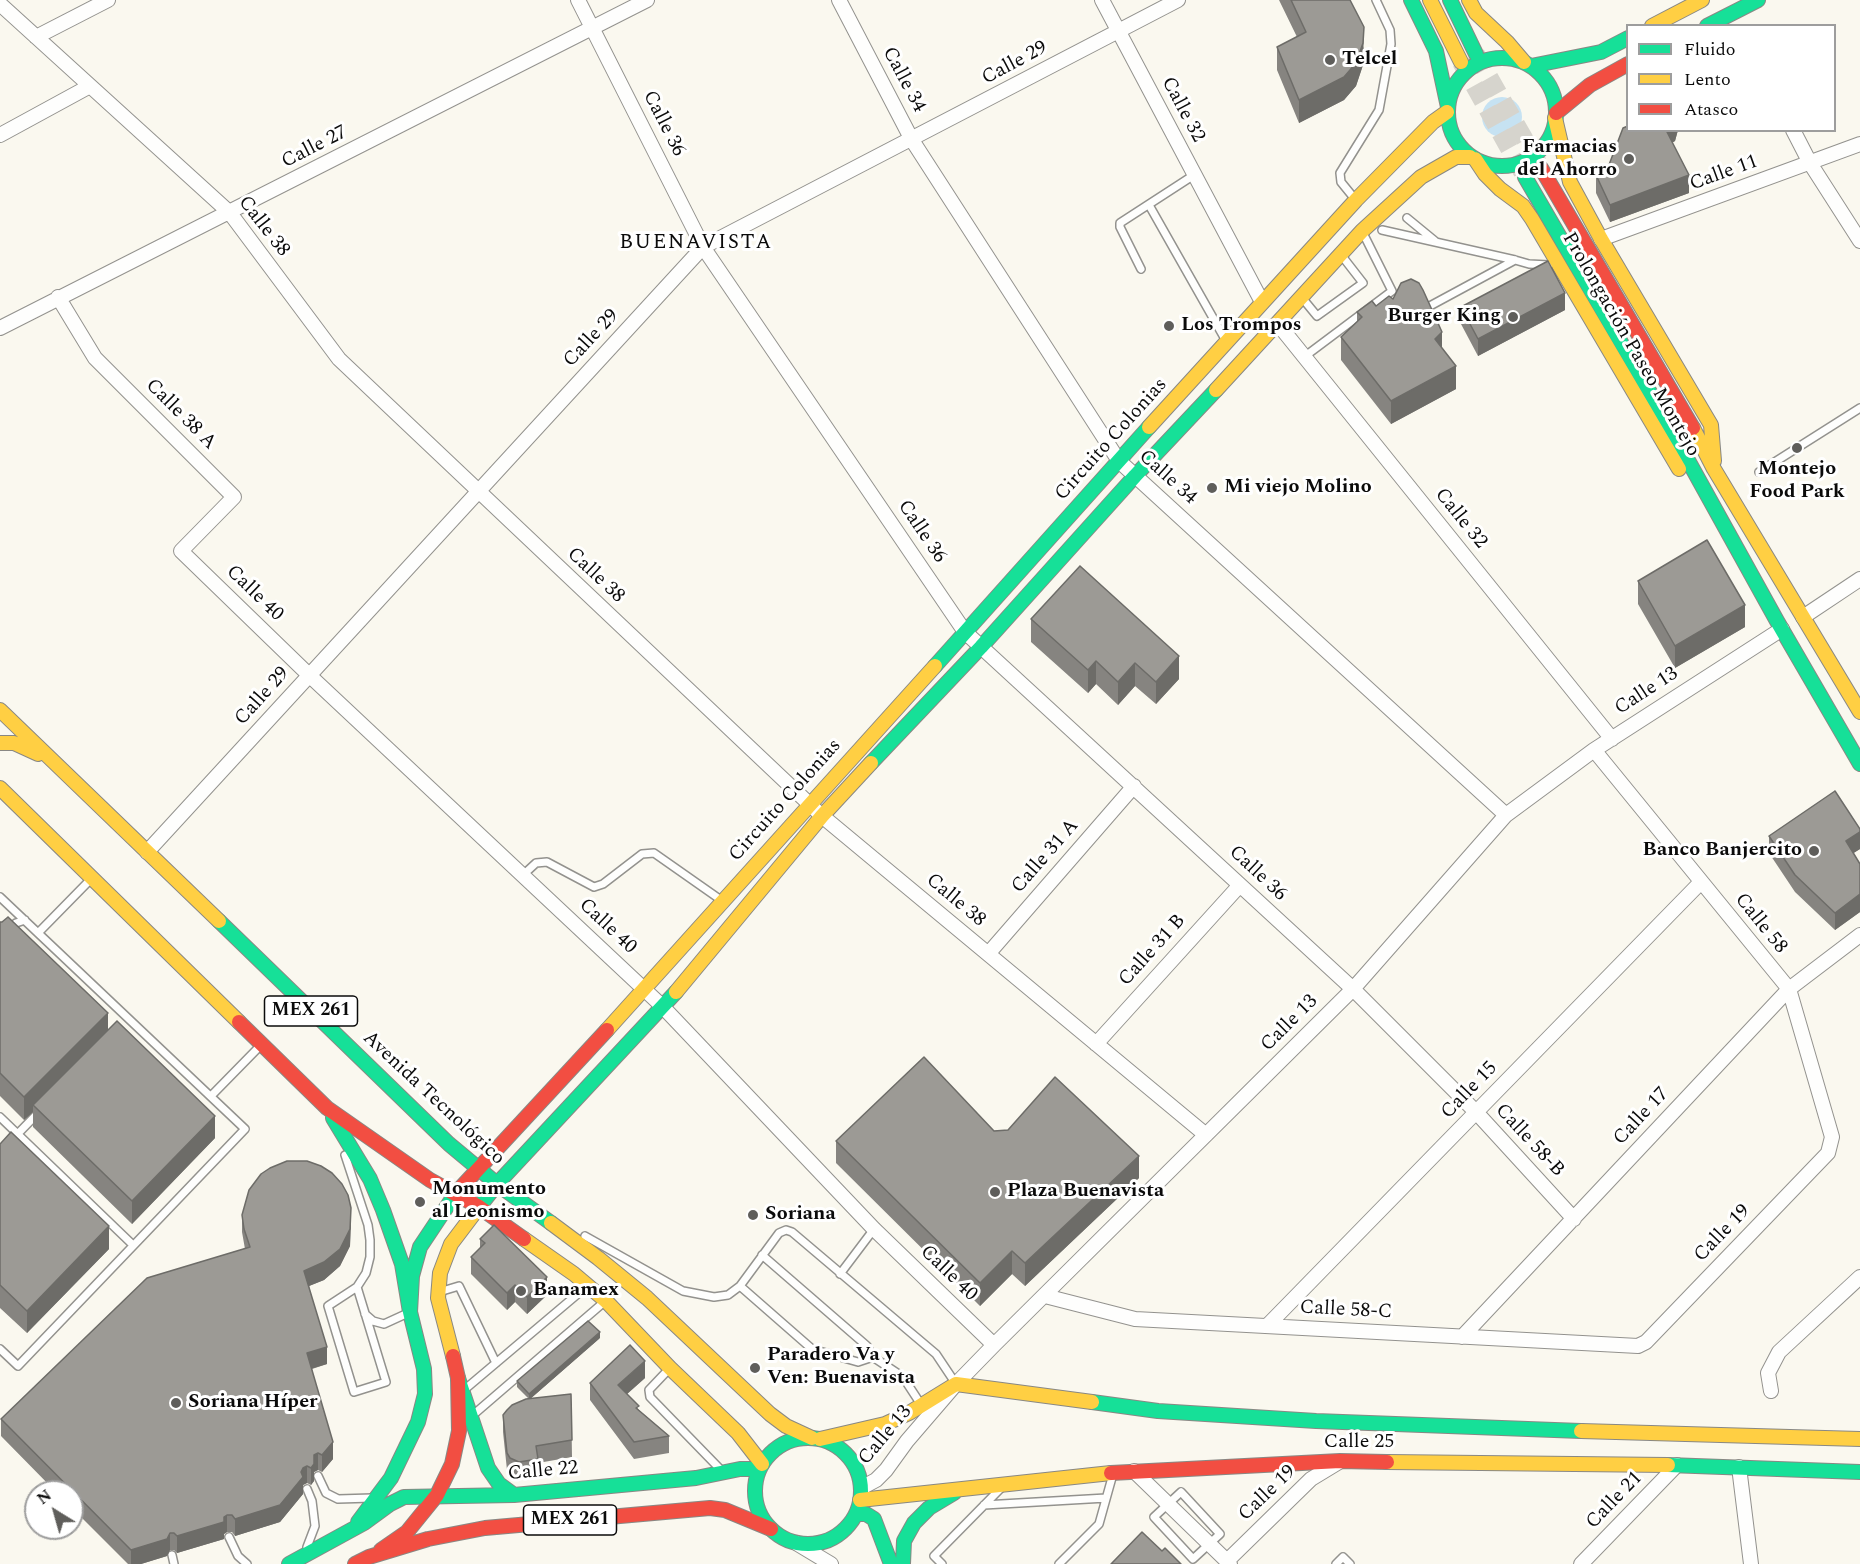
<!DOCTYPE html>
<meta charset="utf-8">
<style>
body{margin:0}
#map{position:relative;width:1860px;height:1564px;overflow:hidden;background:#faf8ef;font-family:Spectral,serif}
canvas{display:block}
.legend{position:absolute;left:1626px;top:24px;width:210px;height:108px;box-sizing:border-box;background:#fff;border:2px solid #9d9d9d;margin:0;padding:8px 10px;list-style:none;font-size:18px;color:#0b0b0b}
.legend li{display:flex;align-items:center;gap:12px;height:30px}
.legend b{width:30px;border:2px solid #9d9d9d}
.north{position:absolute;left:24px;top:1480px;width:60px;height:60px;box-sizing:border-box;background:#fff;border:2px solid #9d9d9d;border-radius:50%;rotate:323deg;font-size:16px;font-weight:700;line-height:24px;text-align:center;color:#0b0b0b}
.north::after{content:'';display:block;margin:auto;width:21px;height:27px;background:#5f5e5b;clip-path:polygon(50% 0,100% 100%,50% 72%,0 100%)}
</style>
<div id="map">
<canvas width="1860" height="1564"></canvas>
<ul class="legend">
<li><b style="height:8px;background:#16e098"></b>Fluido</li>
<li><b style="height:8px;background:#ffcf43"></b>Lento</li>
<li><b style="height:8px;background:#f24e42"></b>Atasco</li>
</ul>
<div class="north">N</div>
</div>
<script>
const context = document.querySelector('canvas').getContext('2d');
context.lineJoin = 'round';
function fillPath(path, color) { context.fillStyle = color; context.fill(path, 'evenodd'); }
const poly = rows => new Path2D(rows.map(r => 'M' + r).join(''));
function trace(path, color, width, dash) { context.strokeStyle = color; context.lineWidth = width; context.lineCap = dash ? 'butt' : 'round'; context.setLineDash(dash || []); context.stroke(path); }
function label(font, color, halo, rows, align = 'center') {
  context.font = font + ' Spectral,serif'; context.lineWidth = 6; context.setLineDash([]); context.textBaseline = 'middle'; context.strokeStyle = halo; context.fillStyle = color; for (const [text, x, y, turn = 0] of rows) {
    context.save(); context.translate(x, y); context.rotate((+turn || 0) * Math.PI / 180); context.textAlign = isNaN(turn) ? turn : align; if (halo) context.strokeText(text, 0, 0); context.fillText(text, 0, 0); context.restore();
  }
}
fillPath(poly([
 '1482 117a20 20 0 1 1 40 0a20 20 0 1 1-40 0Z'
]), '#c6e2f2');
trace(poly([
 [1476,54,1541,168],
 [1461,62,1525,177]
]), '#d6d4cd', 18, [18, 9]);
const lane = poly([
 [1354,198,1341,182,1340,173,1379,110,1391,44,1390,30,1376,0],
 [1149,205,1225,339],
 [1407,218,1435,241],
 [1382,230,1515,260,1529,264,1549,265],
 [1141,269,1120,227,1120,223,1194,175],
 [1303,299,1317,316,1363,283,1342,256],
 [1428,307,1515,260],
 [1304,357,1392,291,1363,233],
 [1759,472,1860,408],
 [523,875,536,863,547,862,594,887,603,884,642,854,654,853,721,900],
 [0,897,245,1129,18,1366,0,1349],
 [38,933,90,880],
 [0,940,16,923,25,920],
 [211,1096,260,1046],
 [0,1117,133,1245],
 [0,1152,38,1113],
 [345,1155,368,1225,370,1240,370,1257,366,1273,357,1287,328,1306,354,1392,386,1382,357,1287],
 [585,1236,683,1291,714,1297,728,1295,740,1286,779,1233,786,1230,792,1232,936,1354,956,1384],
 [762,1255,867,1346,873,1357,903,1377,920,1403],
 [840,1274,874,1229],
 [740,1286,812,1349,858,1362,873,1357],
 [439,1292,459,1286,496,1363],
 [365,1314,373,1321,384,1324,408,1313],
 [669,1369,649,1390,650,1397,719,1468],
 [464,1390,586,1287],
 [473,1415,603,1303],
 [318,1476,326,1493,338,1499,372,1498],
 [1181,1492,1220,1534,1193,1559,1154,1517,1181,1492],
 [984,1505,1106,1498],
 [229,1537,238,1556,247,1564],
 [307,1547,315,1526,312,1501,307,1489],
 [172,1555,174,1564],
 [942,1564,934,1556,1002,1487],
 [1059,1564,1099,1524,1113,1474],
 [1336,1564,1343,1557,1350,1564]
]);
const street = poly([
 [578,0,703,247,965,632,1353,989,1476,1112,1574,1219],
 [839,0,912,140,1119,461,1506,815],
 [1102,0,1262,302],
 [0,4,230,213,339,359,822,816,1206,1135],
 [36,37,108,0],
 [1793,130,1810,163,1860,241],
 [0,135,90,86],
 [1601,239,1860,144],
 [58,297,95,358,234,497,181,551,309,675,662,1006,874,1229,994,1345],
 [1278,324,1612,739],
 [0,328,647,0],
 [1803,617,1860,579],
 [147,852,703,247,1178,0],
 [988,954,1134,786],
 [1096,1044,1240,885],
 [1045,1296,1135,1319,1638,1346,1646,1342,1828,1153,1832,1137,1789,989,1594,750],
 [1267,1326,1701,882],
 [1462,1337,1789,989,1860,935],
 [1771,1391,1768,1373,1779,1352,1860,1277],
 [1739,1467,1751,1564],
 [1134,1471,1230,1564],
 [861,1488,876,1480,886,1470,907,1441,956,1384,994,1345,1353,989,1506,815,1594,750,1782,629],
 [796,1543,831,1564],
 [1227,1561,1311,1479,1339,1462],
 [1581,1564,1677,1465]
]);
const fast = poly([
 [1411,0,1436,51,1448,107],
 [1450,0,1476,54],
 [1707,26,1758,0],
 '1448 112a54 54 0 1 1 108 0a54 54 0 1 1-108 0Z',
 [1531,66,1601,52,1628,38],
 [1525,177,1659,408,1777,621,1860,764],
 [935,666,1149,427],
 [871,763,981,647,1135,476,1216,390],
 [219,921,449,1144,497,1184,551,1223],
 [333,1118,370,1179,383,1210,402,1264,410,1312],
 [479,1207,497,1184,676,992],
 [458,1378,488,1468,499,1484,514,1495],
 [1092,1402,1158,1411,1316,1421,1581,1431],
 '755 1491a53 53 0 1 1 106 0a53 53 0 1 1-106 0Z',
 [1668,1465,1860,1472],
 [856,1514,866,1514,874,1519,891,1564],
 [358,1522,391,1478,418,1422,425,1394,424,1369,410,1312,412,1276,420,1247,456,1193],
 [289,1564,364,1523,390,1504,404,1497,514,1495,696,1478,740,1469,759,1469],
 [903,1564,904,1541,914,1523,929,1508,954,1493]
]);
const slow = poly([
 [1430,0,1461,62],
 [1469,0,1476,13,1507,42,1524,62],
 [1652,26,1702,0],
 [1555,118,1570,182,1601,239,1711,425,1714,461],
 [1475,159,1485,174,1500,189,1523,206,1532,219,1679,469],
 [1216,390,1362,231,1421,177,1456,157,1470,157],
 [1149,427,1356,200,1433,122,1447,112],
 [1693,428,1714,469,1860,712],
 [0,710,219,921],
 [0,743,14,743,38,754],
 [0,788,239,1022],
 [676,992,822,816,871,763],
 [607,1030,935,666],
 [551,1223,598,1258,647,1298,770,1414,786,1426,812,1438],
 [524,1239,574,1274,606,1301,670,1368,738,1433,762,1464],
 [453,1356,438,1298,440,1273,451,1244,479,1207],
 [1581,1431,1860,1439],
 [820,1439,885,1424,909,1413,956,1384,1092,1402],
 [1387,1462,1668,1465],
 [860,1500,1111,1473]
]);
const jam = poly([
 [1556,113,1590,85,1628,64],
 [1541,168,1693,428],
 [239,1022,327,1108,430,1180,479,1207,524,1239],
 [456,1193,607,1030],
 [1111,1473,1340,1461,1387,1462],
 [381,1550,407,1532,437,1495,452,1464,459,1431,458,1378,453,1356],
 [355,1564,369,1557,428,1539,485,1528,710,1508,725,1510,771,1529]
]);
trace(lane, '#93928e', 10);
trace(street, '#93928e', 16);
trace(fast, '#898884', 16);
trace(slow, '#898884', 16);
trace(jam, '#898884', 16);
trace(lane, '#fefefd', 7);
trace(street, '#fefefd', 14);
trace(fast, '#16e098', 14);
trace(slow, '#ffcf43', 14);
trace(jam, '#f24e42', 14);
fillPath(poly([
 [1279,0,1350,0,1364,50,1363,65,1356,86,1344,100,1299,123,1277,70,1277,47,1297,37],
 [1628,130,1678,130,1675,141,1672,143,1689,193,1610,222,1596,193,1596,175,1607,170],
 [1376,306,1442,348,1456,389,1391,424,1341,360,1341,337,1357,322,1357,312],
 [1461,307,1565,310,1478,356,1461,324],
 [1638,581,1745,627,1675,668,1638,604],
 [1031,619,1179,679,1156,704,1135,686,1118,705,1096,684,1088,693,1031,642],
 [1860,829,1860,849,1853,853,1860,864,1860,912,1835,930,1795,892,1769,853,1769,836],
 [0,922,215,1138,132,1224,33,1127,33,1112,24,1120,0,1096],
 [1008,1130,1139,1178,1025,1286,1012,1274,980,1306,836,1163,836,1141],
 [0,1144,109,1249,27,1333,0,1308],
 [242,1215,351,1225,350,1246,340,1266,324,1280,309,1286,327,1364,312,1369,333,1459,322,1472,318,1470,314,1472,314,1481,311,1485,307,1483,303,1485,303,1494,280,1522,235,1536,232,1532,227,1532,224,1534,224,1539,177,1553,174,1550,170,1550,167,1556,141,1564,128,1564,72,1508,72,1492,56,1492,1,1436,1,1419,245,1249,242,1232],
 [480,1239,547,1295,527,1314,515,1302,507,1310,471,1274,471,1257,480,1248],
 [600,1338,530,1399,571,1394,572,1457,538,1463,538,1477,519,1479,510,1475,507,1470,503,1432,503,1415,529,1399,517,1387,517,1381],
 [645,1378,627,1394,639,1410,669,1436,669,1453,634,1459,590,1400,590,1383]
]), '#868480');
fillPath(poly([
 [1364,27,1363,65,1356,86,1344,100,1299,123,1299,100],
 [1665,130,1678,130,1675,141,1665,146],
 [1689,175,1689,193,1610,222,1610,205],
 [1565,293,1565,310,1478,356,1478,339],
 [1442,332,1442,355,1435,339],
 [1456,366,1456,389,1391,424,1391,401],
 [1745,605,1745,627,1675,668,1675,646],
 [1179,656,1179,679,1156,704,1156,682],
 [1096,661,1096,684,1088,693,1088,670],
 [1135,663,1135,686,1118,705,1118,682],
 [1860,832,1860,849,1846,858,1846,841],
 [1860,894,1860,912,1835,930,1835,913],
 [108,1013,108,1036,33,1105,33,1112,24,1120,24,1097],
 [215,1116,215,1138,132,1224,132,1201],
 [1139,1156,1139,1178,1025,1286,1025,1263],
 [351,1208,350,1246,340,1266,324,1280,304,1288,304,1271],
 [109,1226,109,1249,27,1333,27,1311],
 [1012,1251,1012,1274,980,1306,980,1283],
 [547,1277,547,1295,527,1314,527,1297],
 [515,1285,515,1302,507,1310,507,1293],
 [600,1332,600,1338,529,1400,529,1394],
 [327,1347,327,1364,307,1370,307,1353],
 [645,1361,645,1378,618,1402,618,1385],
 [333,1442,333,1459,322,1472,322,1455],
 [318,1453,318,1470,314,1472,314,1481,311,1485,311,1468,314,1455],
 [307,1466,307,1483,303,1485,303,1494,280,1522,235,1536,235,1519,303,1468],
 [227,1515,227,1532,224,1534,224,1539,177,1553,177,1536,224,1517],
 [170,1533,170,1550,167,1556,141,1564,131,1564,131,1550]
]), '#6d6c68');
const building = poly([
 [1291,0,1350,0,1364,27,1363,43,1356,63,1344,77,1299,100,1277,47,1306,32,1291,0],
 [1628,126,1628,130,1666,130,1689,175,1610,205,1596,175,1607,170,1623,128,1628,126],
 [1548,261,1565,293,1478,339,1461,307,1548,261],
 [1411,279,1419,283,1423,290,1442,332,1435,339,1456,366,1391,401,1341,337,1362,317,1357,312,1372,301,1376,306,1389,296,1393,299,1401,283,1411,279],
 [1707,540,1745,605,1675,646,1638,581,1707,540],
 [1080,566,1179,656,1156,682,1135,663,1118,682,1096,661,1088,670,1031,619,1080,566],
 [1835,791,1860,829,1860,832,1846,841,1860,864,1860,894,1835,913,1795,875,1769,836,1835,791],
 [8,917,108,1013,24,1097,0,1073,0,922,2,922,8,917],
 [117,1021,215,1116,132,1201,33,1105,117,1021],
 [924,1057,994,1131,1008,1130,1055,1077,1139,1156,1025,1263,1012,1251,980,1283,836,1141,924,1057],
 [11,1132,109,1226,27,1311,0,1285,0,1144,11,1132],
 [287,1161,307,1161,321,1166,332,1173,342,1184,348,1195,351,1208,350,1229,340,1249,324,1262,304,1271,327,1347,307,1353,333,1442,322,1455,318,1453,314,1455,314,1464,311,1468,307,1466,303,1468,301,1472,303,1477,280,1505,235,1519,232,1515,227,1515,224,1517,224,1522,177,1536,174,1533,170,1533,167,1539,131,1550,1,1419,147,1278,250,1247,244,1229,242,1215,249,1190,261,1174,270,1168,287,1161],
 [494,1225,547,1277,527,1297,515,1285,507,1293,471,1257,485,1243,480,1239,494,1225],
 [588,1321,600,1332,529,1394,517,1381,588,1321],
 [630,1345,645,1361,618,1385,639,1406,636,1408,669,1436,634,1442,590,1383,630,1345],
 [571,1394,572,1440,536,1446,538,1459,519,1462,510,1458,507,1453,503,1415,507,1410,512,1405,526,1399,571,1394],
 [1142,1532,1162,1551,1165,1548,1181,1564,1111,1564,1142,1532]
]);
fillPath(building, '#9c9a95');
trace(building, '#6d6c68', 1.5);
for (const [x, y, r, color] of [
 [1330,60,6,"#5f5e5b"],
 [1629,159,6,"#5f5e5b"],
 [1513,317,6,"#5f5e5b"],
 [1169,326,6,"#5f5e5b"],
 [1797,448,6,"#5f5e5b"],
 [1212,488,6,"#5f5e5b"],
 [1814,851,6,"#5f5e5b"],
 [995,1192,6,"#5f5e5b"],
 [420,1202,6,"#5f5e5b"],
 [753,1215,6,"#5f5e5b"],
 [521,1291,6,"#5f5e5b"],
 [755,1368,6,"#5f5e5b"],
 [176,1403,6,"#5f5e5b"]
]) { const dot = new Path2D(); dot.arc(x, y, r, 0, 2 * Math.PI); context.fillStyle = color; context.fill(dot); trace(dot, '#fff', 2); }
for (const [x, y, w] of [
 [311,1011,93],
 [570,1520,93]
]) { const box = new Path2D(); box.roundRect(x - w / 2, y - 15, w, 30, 4.5); context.fillStyle = '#fff'; context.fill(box); trace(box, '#0b0b0b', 1.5); }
label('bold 18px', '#0b0b0b', null, [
 ["MEX 261",311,1011],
 ["MEX 261",570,1520]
]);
label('bold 20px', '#0b0b0b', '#fff', [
 ["Telcel",1342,60],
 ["Farmacias",1617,148,"right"],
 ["del Ahorro",1617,171,"right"],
 ["Burger King",1501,317,"right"],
 ["Los Trompos",1181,326],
 ["Montejo",1797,470,"center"],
 ["Food Park",1797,493,"center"],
 ["Mi viejo Molino",1224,488],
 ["Banco Banjercito",1802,851,"right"],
 ["Monumento",432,1190],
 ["al Leonismo",432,1213],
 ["Plaza Buenavista",1007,1192],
 ["Soriana",765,1215],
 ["Banamex",533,1291],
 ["Paradero Va y",767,1356],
 ["Ven: Buenavista",767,1379],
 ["Soriana Híper",188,1403]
], 'left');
label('20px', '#0b0b0b', '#fff', [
 ["Calle 29",1015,64,-28],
 ["Calle 34",903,80,62],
 ["Calle 32",1182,110,62],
 ["Calle 36",663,124,63],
 ["Calle 27",315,148,-27],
 ["Calle 11",1724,174,-20],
 ["Calle 38",263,227,52],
 ["Calle 29",592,339,-47],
 ["Prolongación Paseo Montejo",1630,345,60],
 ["Calle 38 A",180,415,45],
 ["Circuito Colonias",1112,440,-48],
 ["Calle 34",1167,478,42],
 ["Calle 32",1460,519,51],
 ["Calle 36",921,532,56],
 ["Calle 38",595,576,43],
 ["Calle 40",254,594,44],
 ["Calle 13",1647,692,-33],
 ["Calle 29",263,697,-48],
 ["Circuito Colonias",786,801,-48],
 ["Calle 31 A",1046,857,-49],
 ["Calle 36",1257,874,43],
 ["Calle 38",955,901,40],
 ["Calle 58",1760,924,51],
 ["Calle 40",607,927,43],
 ["Calle 31 B",1153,951,-48],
 ["Calle 13",1290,1024,-45],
 ["Calle 15",1470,1091,-46],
 ["Avenida Tecnológico",433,1099,43],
 ["Calle 17",1642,1117,-47],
 ["Calle 58-B",1529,1141,47],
 ["Calle 19",1723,1234,-46],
 ["Calle 40",948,1274,44],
 ["Calle 58-C",1346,1311,3],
 ["Calle 13",886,1436,-50],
 ["Calle 25",1359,1443],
 ["Calle 22",543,1472,-5],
 ["Calle 19",1268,1494,-44],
 ["Calle 21",1615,1501,-46]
]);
context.letterSpacing = '1.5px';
label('21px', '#0b0b0b', '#fff', [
 ["BUENAVISTA",696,244]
]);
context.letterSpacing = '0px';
</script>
